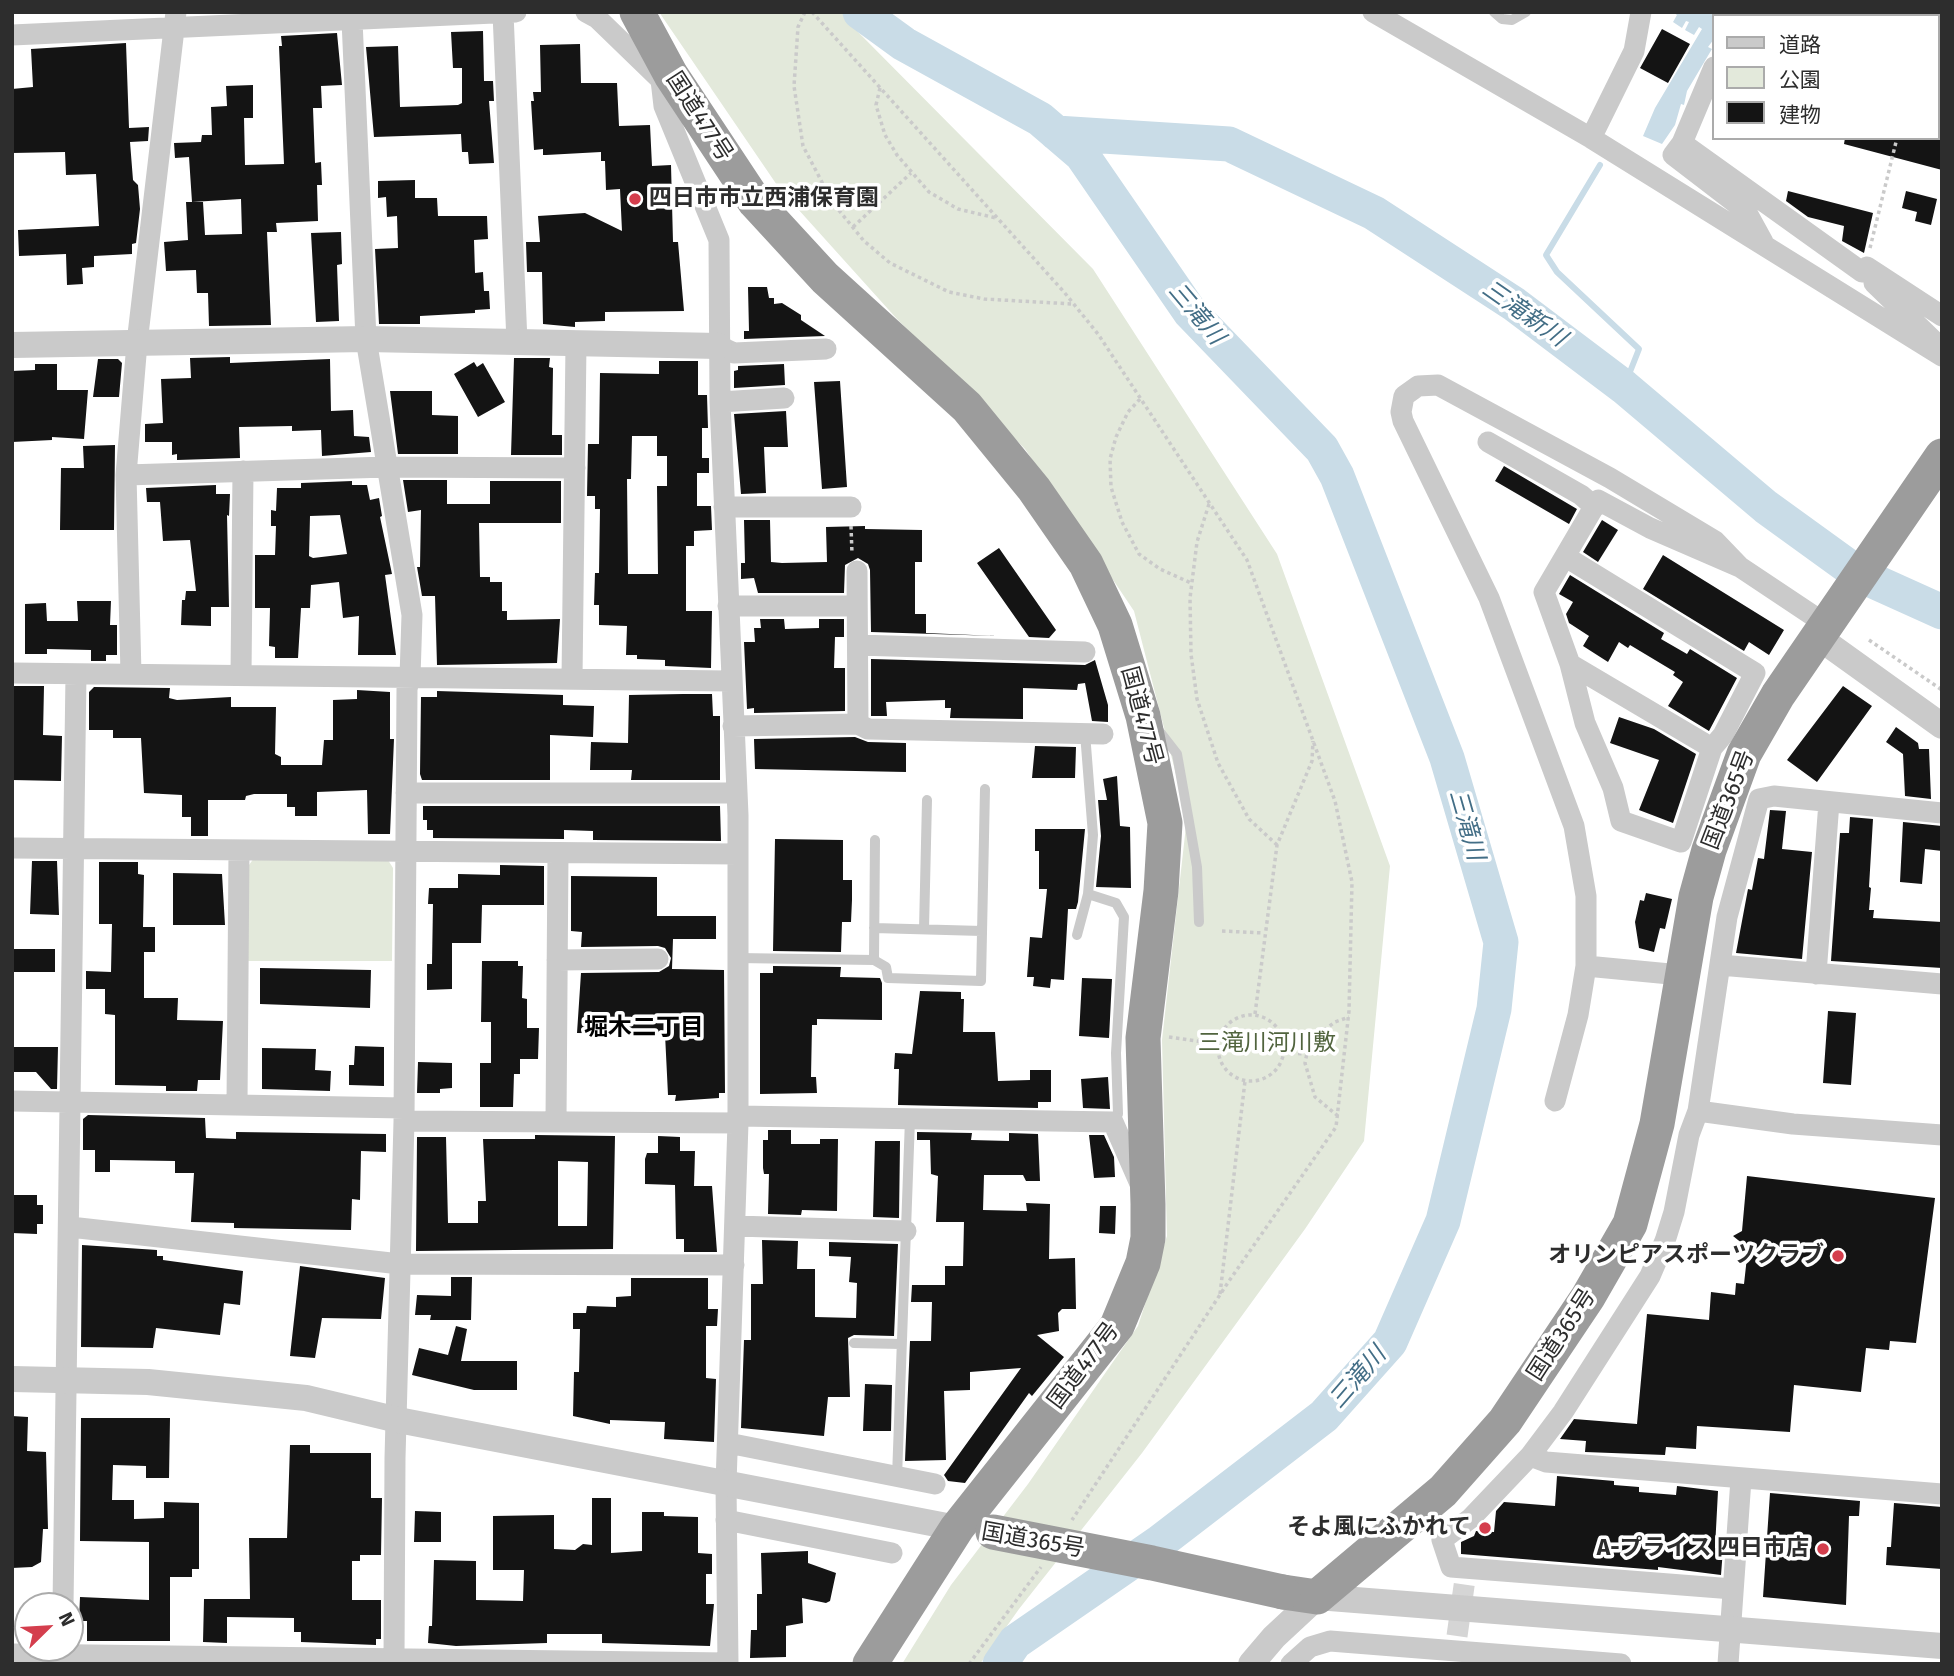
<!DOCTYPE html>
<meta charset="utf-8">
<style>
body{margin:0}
#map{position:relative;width:1954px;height:1676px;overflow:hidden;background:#fff;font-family:"Fira Sans","Noto Sans JP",sans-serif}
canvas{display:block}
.frame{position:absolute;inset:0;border:14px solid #2d2d2d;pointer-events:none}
.legend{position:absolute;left:1712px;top:14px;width:228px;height:126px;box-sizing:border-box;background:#fff;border:2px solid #ababab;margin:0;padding:9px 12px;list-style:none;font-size:21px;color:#2d2d2d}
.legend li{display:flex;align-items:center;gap:14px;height:35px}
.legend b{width:35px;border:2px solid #ababab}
.north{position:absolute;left:14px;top:1592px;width:70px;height:70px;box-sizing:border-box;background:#fff;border:2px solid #ababab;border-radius:50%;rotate:66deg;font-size:19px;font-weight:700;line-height:28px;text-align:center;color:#2d2d2d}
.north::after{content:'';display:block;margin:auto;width:24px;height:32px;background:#d43e4d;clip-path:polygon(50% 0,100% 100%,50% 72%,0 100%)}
</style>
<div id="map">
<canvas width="1954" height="1676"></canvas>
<div class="frame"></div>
<ul class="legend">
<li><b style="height:9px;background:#cacaca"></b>道路</li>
<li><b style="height:19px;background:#e3e9db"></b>公園</li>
<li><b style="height:19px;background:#141414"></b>建物</li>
</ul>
<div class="north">N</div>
</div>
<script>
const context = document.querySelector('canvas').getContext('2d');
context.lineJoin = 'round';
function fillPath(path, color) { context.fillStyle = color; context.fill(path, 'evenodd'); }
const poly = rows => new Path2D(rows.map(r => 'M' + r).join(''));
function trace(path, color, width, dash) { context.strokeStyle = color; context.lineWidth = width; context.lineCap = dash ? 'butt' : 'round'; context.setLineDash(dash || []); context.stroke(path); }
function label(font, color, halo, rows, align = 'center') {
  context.font = font + ' "Fira Sans","Noto Sans JP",sans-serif'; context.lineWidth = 7; context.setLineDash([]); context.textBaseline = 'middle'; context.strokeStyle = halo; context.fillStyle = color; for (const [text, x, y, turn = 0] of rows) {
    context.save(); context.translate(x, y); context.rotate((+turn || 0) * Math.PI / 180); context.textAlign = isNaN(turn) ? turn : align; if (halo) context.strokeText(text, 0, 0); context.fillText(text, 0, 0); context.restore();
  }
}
fillPath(poly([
 [659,12,844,12,858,32,1093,269,1277,554,1390,866,1364,1141,1305,1229,1142,1453,1019,1609,980,1664,902,1664,951,1585,1028,1484,1138,1326,1167,1236,1162,1040,1187,817,1134,611,1025,449,897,319,779,188],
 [254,858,388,860,393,868,392,961,247,961,249,865]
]), '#e3e9db');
fillPath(poly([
 [1673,12,1735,12,1733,16,1714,16,1714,39,1708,47,1712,49,1687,91,1684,105,1681,104,1675,125,1662,144,1643,136,1655,108,1702,29,1699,27,1694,35,1685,30,1689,22,1686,21,1682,28,1673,22,1677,15]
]), '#c9dce7');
trace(poly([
 [1934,16,1935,12],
 [1600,165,1546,255,1557,272,1639,349,1624,387]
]), '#c9dce7', 6);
trace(poly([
 [860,12,904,44,1040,119,1082,155,1190,312,1322,449,1337,476,1447,758,1501,942,1494,1009,1443,1221,1390,1342,1324,1416,1160,1542,1015,1642,1000,1664],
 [1056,133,1229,144,1374,213,1514,304,1624,387,1766,507,1860,575,1942,612]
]), '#c9dce7', 35);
fillPath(poly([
 [1662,29,1690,44,1668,83,1640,68],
 [483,31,484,81,493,81,494,101,489,101,494,163,469,164,468,152,462,152,461,134,374,137,366,47,398,46,400,107,458,105,462,103,462,68,453,68,451,32],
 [337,33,342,85,321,86,322,108,313,108,315,163,321,162,322,185,317,185,318,221,276,223,277,232,267,232,271,325,209,326,208,293,197,293,196,270,166,271,164,242,188,240,186,202,203,202,205,235,242,234,241,199,192,202,189,157,175,158,174,143,201,142,202,135,212,135,211,107,227,106,226,86,253,85,253,118,244,118,245,165,284,164,279,46,282,46,281,36],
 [126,43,129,128,149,127,148,141,130,142,133,180,138,185,140,209,136,243,132,244,132,254,94,256,94,267,82,268,83,284,67,285,66,254,19,256,18,230,99,226,96,174,66,175,65,152,12,153,12,89,33,87,31,49],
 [580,44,581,83,617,83,619,126,650,125,652,166,671,165,673,242,678,242,684,311,605,312,605,321,575,322,575,327,543,324,542,272,527,272,526,242,540,242,538,216,585,213,622,231,620,189,606,190,605,161,601,161,601,152,546,155,543,155,543,149,534,150,531,101,534,101,533,92,541,92,540,45],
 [1845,138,1942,138,1942,170,1844,144],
 [415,180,415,198,437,198,438,216,487,216,488,239,474,240,475,273,483,272,484,291,489,291,490,309,475,310,475,313,420,316,420,324,379,324,375,249,398,248,397,216,387,217,386,197,378,198,378,181],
 [1788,191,1873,213,1864,253,1842,241,1844,226,1808,217,1786,201],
 [1906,191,1937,199,1931,225,1915,221,1917,212,1902,208],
 [341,232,342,264,337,265,339,321,316,322,311,233],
 [748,287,767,287,769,298,774,298,774,304,782,303,801,315,801,320,825,336,744,339,744,331,749,331],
 [230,357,230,363,330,359,331,411,353,410,354,436,369,437,371,452,322,456,321,430,292,431,292,426,239,427,240,458,177,460,177,454,172,455,172,442,145,442,145,424,163,423,161,379,191,378,190,358],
 [514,358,550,358,549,367,553,368,552,435,562,435,562,455,511,455],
 [98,359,118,359,122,363,119,397,93,397],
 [659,361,698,361,698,395,707,395,708,428,702,428,702,458,709,458,709,473,697,473,697,506,711,506,712,530,694,531,694,546,686,546,686,611,712,611,711,668,665,666,665,660,637,659,637,655,626,655,627,626,599,625,599,605,594,605,595,573,599,573,600,509,595,509,595,496,587,496,588,444,599,444,600,373,659,374],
 [632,436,657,436,657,456,667,456,667,486,657,486,658,574,628,574,627,479,631,479],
 [474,362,477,367,483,363,505,402,478,417,454,374],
 [35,364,57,364,57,390,88,390,84,439,52,437,52,440,12,442,12,371,35,370],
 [784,364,785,385,734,388,734,371,738,370,738,366],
 [840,381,847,487,822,489,814,382],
 [390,391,432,391,432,415,458,416,458,454,398,454],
 [786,411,788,447,764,447,766,493,741,494,734,414],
 [115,445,114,530,60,530,61,468,84,468,83,446],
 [1504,466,1577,509,1569,524,1495,481],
 [403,480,447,480,447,504,490,504,490,481,561,481,561,523,479,523,480,577,490,577,490,582,502,582,502,611,507,611,507,620,560,619,557,663,437,665,435,596,422,596,417,567,420,567,421,510,408,512],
 [352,481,352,485,367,485,370,500,379,498,382,516,380,517,392,574,385,575,396,655,358,655,359,616,343,618,339,582,311,585,310,608,301,608,298,658,275,658,275,647,269,646,270,608,255,608,255,555,275,555,276,526,271,526,271,510,276,511,277,488,301,488,301,483],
 [340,515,347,554,313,558,309,556,310,516],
 [216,485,216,494,230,494,229,516,227,515,229,607,211,607,211,626,181,625,182,600,185,600,186,591,196,591,190,540,163,541,160,502,147,502,146,488],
 [744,520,770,520,771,562,782,563,827,562,826,527,865,526,865,529,922,530,922,562,915,562,915,614,926,614,926,633,997,636,871,632,870,570,868,564,858,558,845,565,844,593,758,593,754,578,741,579,741,563,745,563],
 [1602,520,1618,530,1598,562,1583,552],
 [999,548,1056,630,1049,638,1029,637,977,563],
 [1663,555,1784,630,1769,655,1749,642,1744,651,1643,589],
 [1570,575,1664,633,1661,639,1687,654,1690,649,1737,678,1709,731,1668,706,1683,682,1673,675,1675,672,1630,645,1628,648,1619,642,1608,662,1583,646,1589,636,1569,623,1566,614,1573,602,1559,594],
 [77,601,111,601,110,625,117,625,117,655,106,655,106,661,91,661,91,650,47,649,47,654,25,654,25,604,46,603,47,621,78,621],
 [760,619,784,619,785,629,819,628,819,619,844,619,844,637,835,637,834,668,845,668,845,711,754,713,754,708,747,709,744,642,755,642,754,628,761,628],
 [871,659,1085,665,1095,660,1108,705,1108,722,1092,721,1085,683,1078,684,1077,690,1023,688,1023,719,950,718,951,708,945,708,945,700,886,702,887,716,871,716],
 [12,686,44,686,43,735,62,736,61,781,12,780],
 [1843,686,1872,706,1817,782,1787,760],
 [94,687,170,688,169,698,177,700,231,697,231,707,276,707,275,754,281,757,281,765,322,765,324,740,333,740,333,700,357,699,357,690,390,692,390,739,394,739,390,834,368,834,367,790,317,792,317,816,295,816,295,807,287,807,287,794,254,794,246,796,245,800,208,800,208,836,191,836,191,817,182,817,182,795,144,793,141,738,113,738,113,730,89,730,89,692],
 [437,691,563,695,563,705,594,706,593,737,550,735,550,780,422,780,420,774,421,697,437,697],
 [683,694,712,694,713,716,720,716,720,780,631,780,632,770,590,770,591,742,628,743,629,695],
 [1619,717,1654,729,1696,754,1673,823,1639,810,1659,760,1610,743],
 [1896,727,1918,743,1919,749,1929,749,1931,799,1905,796,1903,754,1886,742],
 [855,737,868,742,906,743,906,772,755,769,754,739],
 [1035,746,1076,747,1075,778,1032,778],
 [1117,776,1120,826,1130,827,1131,888,1096,887,1101,836,1098,800,1107,800,1103,779],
 [423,806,720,806,721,841,593,840,593,831,564,830,564,839,433,838,433,830,427,830,427,820,423,820],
 [1770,810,1786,811,1782,849,1812,852,1802,959,1736,953,1748,889,1752,890,1758,858,1764,859],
 [1850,817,1873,819,1869,887,1871,888,1869,910,1874,910,1873,918,1942,922,1942,968,1831,961,1840,833,1849,833],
 [1903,822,1942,826,1942,851,1925,849,1922,884,1900,882],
 [1035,829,1085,829,1078,902,1076,909,1068,909,1064,980,1051,979,1050,988,1033,986,1034,977,1027,977,1030,937,1042,938,1047,889,1039,889,1039,851,1035,851],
 [775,839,843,840,843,880,852,880,852,900,851,922,842,922,841,952,773,951],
 [32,861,57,861,59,915,30,914],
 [99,862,138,862,138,874,144,875,143,927,155,927,155,952,144,952,144,998,178,998,177,1020,223,1021,220,1080,198,1080,197,1091,166,1091,166,1086,115,1085,115,1015,105,1014,105,989,86,989,86,971,111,972,112,924,99,924],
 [500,865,544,866,544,905,482,905,481,943,452,943,452,989,427,990,427,964,432,964,433,904,428,904,429,888,458,888,458,874,500,875],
 [173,873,222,874,225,925,173,925],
 [571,876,657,877,657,916,716,916,716,939,673,939,672,969,724,970,725,1093,719,1093,719,1098,675,1101,676,1095,668,1095,665,1034,577,1033,581,973,659,972,669,966,671,958,665,948,658,946,581,947,582,932,571,931],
 [1646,893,1672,899,1665,929,1660,928,1654,952,1639,948,1635,922,1640,900,1644,901],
 [12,949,55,949,55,972,12,972],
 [482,961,518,961,518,966,523,966,522,998,527,999,527,1028,539,1028,538,1059,520,1059,520,1074,514,1074,513,1107,480,1107,480,1063,491,1063,491,1022,481,1022],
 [773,966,841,967,840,977,880,978,882,983,882,1020,817,1019,817,1025,812,1025,811,1077,816,1077,817,1093,760,1094,760,973,773,973],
 [260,968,371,970,370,1008,260,1004],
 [1082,978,1112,979,1109,1038,1079,1036],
 [920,991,961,992,961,999,964,999,963,1032,995,1032,998,1081,1030,1080,1030,1070,1051,1070,1051,1102,1038,1102,1038,1108,898,1105,899,1069,894,1069,895,1053,912,1054],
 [1828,1011,1856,1013,1851,1085,1823,1083],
 [355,1046,384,1047,384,1086,349,1085,349,1065,354,1065],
 [13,1047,58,1047,57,1089,51,1089,36,1072,13,1072],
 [262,1048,316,1049,315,1070,331,1071,330,1091,262,1089],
 [418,1062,452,1063,452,1088,440,1089,440,1093,417,1093],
 [1108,1077,1110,1109,1083,1108,1081,1079],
 [88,1115,205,1118,206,1138,236,1139,236,1132,386,1134,386,1152,361,1151,360,1200,352,1199,351,1230,234,1228,234,1223,191,1222,194,1173,175,1173,175,1161,110,1160,110,1172,95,1172,95,1150,83,1150,83,1119],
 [768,1130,791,1130,791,1144,820,1144,820,1139,838,1139,837,1211,802,1210,801,1215,768,1214,769,1174,764,1174,763,1168,763,1140,768,1140],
 [917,1132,972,1133,971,1140,1009,1141,1009,1133,1038,1134,1040,1181,1026,1181,1023,1175,984,1175,983,1210,1027,1211,1026,1203,1050,1204,1049,1259,1075,1258,1076,1309,1062,1309,1058,1313,1059,1331,1037,1335,1064,1357,1032,1396,1029,1393,965,1483,948,1481,944,1475,1021,1368,970,1372,970,1390,944,1391,946,1460,905,1461,910,1341,931,1341,932,1302,911,1302,912,1285,945,1285,945,1266,963,1266,964,1222,936,1222,938,1176,931,1174,930,1140,917,1140],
 [535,1135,615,1136,613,1249,416,1251,417,1137,446,1137,448,1223,478,1223,478,1201,486,1201,483,1139,535,1139],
 [558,1161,588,1162,587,1226,558,1226],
 [1089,1135,1104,1135,1114,1157,1115,1177,1094,1178],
 [658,1136,680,1137,680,1151,695,1151,694,1186,712,1186,717,1252,684,1252,684,1239,676,1239,675,1185,645,1184,645,1159,647,1153,658,1153],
 [875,1141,900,1141,899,1218,873,1217],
 [1747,1176,1935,1198,1916,1343,1890,1341,1889,1350,1866,1348,1861,1392,1794,1385,1790,1432,1697,1426,1696,1449,1666,1447,1665,1455,1585,1452,1586,1441,1560,1439,1574,1419,1637,1424,1647,1314,1709,1320,1711,1292,1735,1295,1736,1283,1744,1284,1748,1248,1733,1236,1742,1231],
 [12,1195,37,1195,37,1205,43,1205,43,1224,37,1224,37,1234,12,1233],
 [1100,1206,1116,1206,1115,1234,1099,1233],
 [762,1240,798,1241,797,1269,815,1269,815,1317,856,1318,857,1283,849,1282,851,1257,829,1256,829,1242,898,1244,894,1336,854,1335,848,1338,850,1397,828,1397,824,1436,741,1428,744,1340,751,1340,751,1284,763,1284],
 [82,1245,157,1250,157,1256,163,1256,163,1260,243,1271,240,1305,224,1303,220,1335,156,1328,153,1348,81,1347],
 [300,1266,385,1278,381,1319,322,1318,315,1358,290,1356],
 [451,1277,472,1277,471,1320,430,1320,431,1315,415,1315,417,1295,451,1296],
 [631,1278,708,1278,708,1309,718,1309,717,1326,706,1326,706,1378,716,1379,714,1442,664,1439,665,1422,610,1420,610,1424,573,1416,574,1372,579,1372,580,1329,573,1329,573,1313,586,1313,587,1306,616,1307,616,1297,631,1296],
 [456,1326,467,1329,461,1361,517,1361,517,1390,474,1390,412,1375,419,1348,448,1355],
 [865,1384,892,1385,891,1431,863,1431],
 [12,1416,28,1417,27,1451,46,1452,48,1529,43,1529,41,1562,32,1567,12,1568],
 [81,1418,170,1418,169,1478,146,1478,146,1466,113,1465,112,1500,134,1500,134,1519,164,1518,164,1502,199,1503,199,1569,192,1569,192,1577,170,1577,170,1641,87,1641,87,1621,79,1621,80,1597,149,1600,149,1542,80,1541],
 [290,1445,310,1445,310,1453,371,1453,371,1498,382,1498,381,1555,360,1555,360,1561,352,1561,352,1600,381,1600,381,1639,376,1639,376,1645,301,1642,301,1632,294,1632,294,1618,227,1617,227,1643,203,1642,204,1599,250,1599,249,1538,287,1538],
 [1557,1476,1614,1481,1614,1485,1639,1487,1639,1492,1676,1495,1677,1486,1718,1491,1715,1548,1723,1549,1721,1575,1658,1567,1658,1570,1461,1554,1461,1542,1474,1536,1476,1531,1494,1532,1496,1511,1504,1502,1555,1506],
 [1770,1493,1860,1501,1859,1516,1849,1516,1846,1605,1763,1597],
 [592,1498,611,1498,611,1553,642,1551,642,1512,664,1512,664,1516,698,1517,698,1553,712,1554,712,1574,706,1574,706,1604,714,1604,710,1646,602,1643,602,1634,547,1634,547,1643,456,1646,428,1643,429,1626,432,1626,434,1560,476,1561,476,1600,523,1601,524,1570,493,1570,493,1516,554,1515,554,1549,575,1550,583,1544,592,1545],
 [1894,1503,1942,1507,1942,1569,1886,1565,1887,1547,1891,1547],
 [415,1511,441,1512,441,1542,414,1542],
 [808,1551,808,1563,836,1573,830,1601,826,1603,802,1598,803,1623,786,1626,786,1657,750,1658,751,1630,757,1630,757,1594,762,1594,761,1553]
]), '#141414');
trace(poly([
 [1457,1636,1465,1579]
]), '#d5d5d5', 21, [21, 10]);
trace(poly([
 [805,12,798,27,794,86,803,146,833,203,864,241,890,263,949,292,984,299,1073,304],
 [812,12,1064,292,1098,334,1247,560,1335,801,1352,882,1349,1011,1336,1127,1229,1281,1072,1520],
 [1928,16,1929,12],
 [880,88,876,105,885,135,897,155,929,192,958,209,996,218],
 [853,227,911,173],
 [1870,248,1897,138],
 [1140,399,1128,412,1116,437,1110,459,1111,487,1122,522,1139,554,1160,569,1191,583],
 [1209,504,1197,542,1190,598,1191,654,1197,699,1218,763,1249,819,1277,845],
 [851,526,852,554],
 [1869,640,1942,690],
 [1222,931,1264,933],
 [1255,1014,1277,845,1312,761,1313,741],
 '1218 1048a33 33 0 1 1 66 0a33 33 0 1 1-66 0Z',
 [1169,1037,1218,1044],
 [1284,1053,1307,1054],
 [1338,1116,1315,1097,1305,1063,1308,1048,1315,1037,1335,1022,1349,1017],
 [1220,1294,1245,1081],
 [969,1664,1041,1567]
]), '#cacaca', 3.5, [3.5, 3.5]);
trace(poly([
 [1494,12,1502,19,1512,20,1526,12],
 [1156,727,1177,754,1197,867,1199,922],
 [1088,894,1116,903,1124,917,1116,1053,1118,1114,1113,1122],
 [874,928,982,931],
 [924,929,927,800],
 [1077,935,1088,894,1093,835,1085,733],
 [737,958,874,960,875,840],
 [874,960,886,967,888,978,981,981,985,789],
 [854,1343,901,1344],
 [897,1477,910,1119]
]), '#cacaca', 10);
trace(poly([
 [586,12,597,18,661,80],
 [1373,12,1591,138,1942,356],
 [503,13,517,342],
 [1742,16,1744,12],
 [352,20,366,339,412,615,410,677,407,689,404,1121,395,1458,394,1659],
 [12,35,516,12],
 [1714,67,1682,143,1673,155,1746,211,1763,242],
 [671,75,661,80,664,106,719,240,720,402,738,815,738,1123,726,1484,728,1664],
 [1591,138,1634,51,1641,12],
 [1682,143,1862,272,1867,267,1942,316],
 [1874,283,1936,343],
 [719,346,734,353,826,349],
 [720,402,784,398],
 [1488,442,1581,495,1595,507],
 [126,475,387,467,575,468],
 [724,507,851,507],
 [1566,557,1755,673,1723,735,1712,748,1681,842,1621,821,1613,788,1585,723,1570,664,1544,592,1598,500,1650,528,1740,567,1827,625],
 [728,606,857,606],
 [858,645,1085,652],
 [1570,664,1712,748],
 [12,673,731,681],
 [131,674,126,475,137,343,176,12],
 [241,675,243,471],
 [572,679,576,343],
 [858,724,868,729,1103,734],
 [733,726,858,724,857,571],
 [406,793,737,793],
 [12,848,738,854],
 [557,960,658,959],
 [1720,965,1942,984],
 [1586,966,1670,974],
 [1816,974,1829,802],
 [12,1101,404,1108],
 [1555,1101,1578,1015,1586,966,1586,896,1574,826,1489,598,1403,421,1401,412,1404,396,1418,386,1438,385,1610,478,1715,541,1740,567],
 [237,1104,239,850],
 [1698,1111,1793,1124,1942,1135],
 [738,1116,1113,1122,1141,1186],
 [556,1120,558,853],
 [404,1121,738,1123],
 [735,1226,906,1231],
 [70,1227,400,1264,734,1265],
 [728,1443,935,1484],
 [1530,1456,1546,1462,1942,1494],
 [726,1520,892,1553],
 [1733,1589,1451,1567,1442,1540,1471,1518,1530,1456,1563,1412,1650,1276,1665,1241,1674,1212,1689,1135,1698,1111,1727,917,1759,799,1774,796,1942,813],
 [63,1606,76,674],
 [12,1654,728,1663],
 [1291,1664,1310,1647,1330,1641,1621,1664],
 [1728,1664,1741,1479]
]), '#cacaca', 21);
trace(poly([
 [12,345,366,339,719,346],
 [1818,637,1942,726],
 [12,1379,148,1382,306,1398,398,1420,957,1528],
 [1251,1664,1274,1637,1317,1597,1942,1646]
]), '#cacaca', 26);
trace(poly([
 [637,12,671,75,755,202,825,278,967,407,1034,489,1086,564,1115,625,1143,716,1165,823,1161,891,1143,1038,1148,1204,1148,1238,1143,1263,1117,1326,957,1528,870,1664],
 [1283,1592,1317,1597,1443,1491,1505,1421,1588,1297,1630,1224,1657,1124,1696,897,1709,850,1744,754,1778,695,1942,456]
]), '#9c9c9c', 35);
trace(poly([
 [993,1532,1152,1563,1283,1592]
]), '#9c9c9c', 35);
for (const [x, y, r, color] of [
 [635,199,7,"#d43e4d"],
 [1838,1256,7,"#d43e4d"],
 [1485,1528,7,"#d43e4d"],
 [1823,1549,7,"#d43e4d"]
]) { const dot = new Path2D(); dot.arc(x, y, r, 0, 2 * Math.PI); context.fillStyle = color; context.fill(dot); trace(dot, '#fff', 2.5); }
label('23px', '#2d2d2d', '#fff', [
 ["国道477号",699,117,57],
 ["国道477号",1141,716,75],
 ["国道365号",1729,800,-69],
 ["国道365号",1562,1335,-57],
 ["国道477号",1084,1366,-53],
 ["国道365号",1033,1541,10]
]);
label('bold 23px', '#2d2d2d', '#fff', [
 ["四日市市立西浦保育園",649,199,"left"],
 ["オリンピアスポーツクラブ",1824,1256],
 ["そよ風にふかれて",1471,1528],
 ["A-プライス 四日市店",1809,1549]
], 'right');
label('23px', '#51643e', '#fff', [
 ["三滝川河川敷",1267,1044]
]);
label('italic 24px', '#436e86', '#fff', [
 ["三滝川",1196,314,50],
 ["三滝新川",1524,314,35],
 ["三滝川",1466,825,74],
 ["三滝川",1358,1378,-49]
]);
label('bold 24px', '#000', '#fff', [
 ["堀木二丁目",644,1028]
]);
</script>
